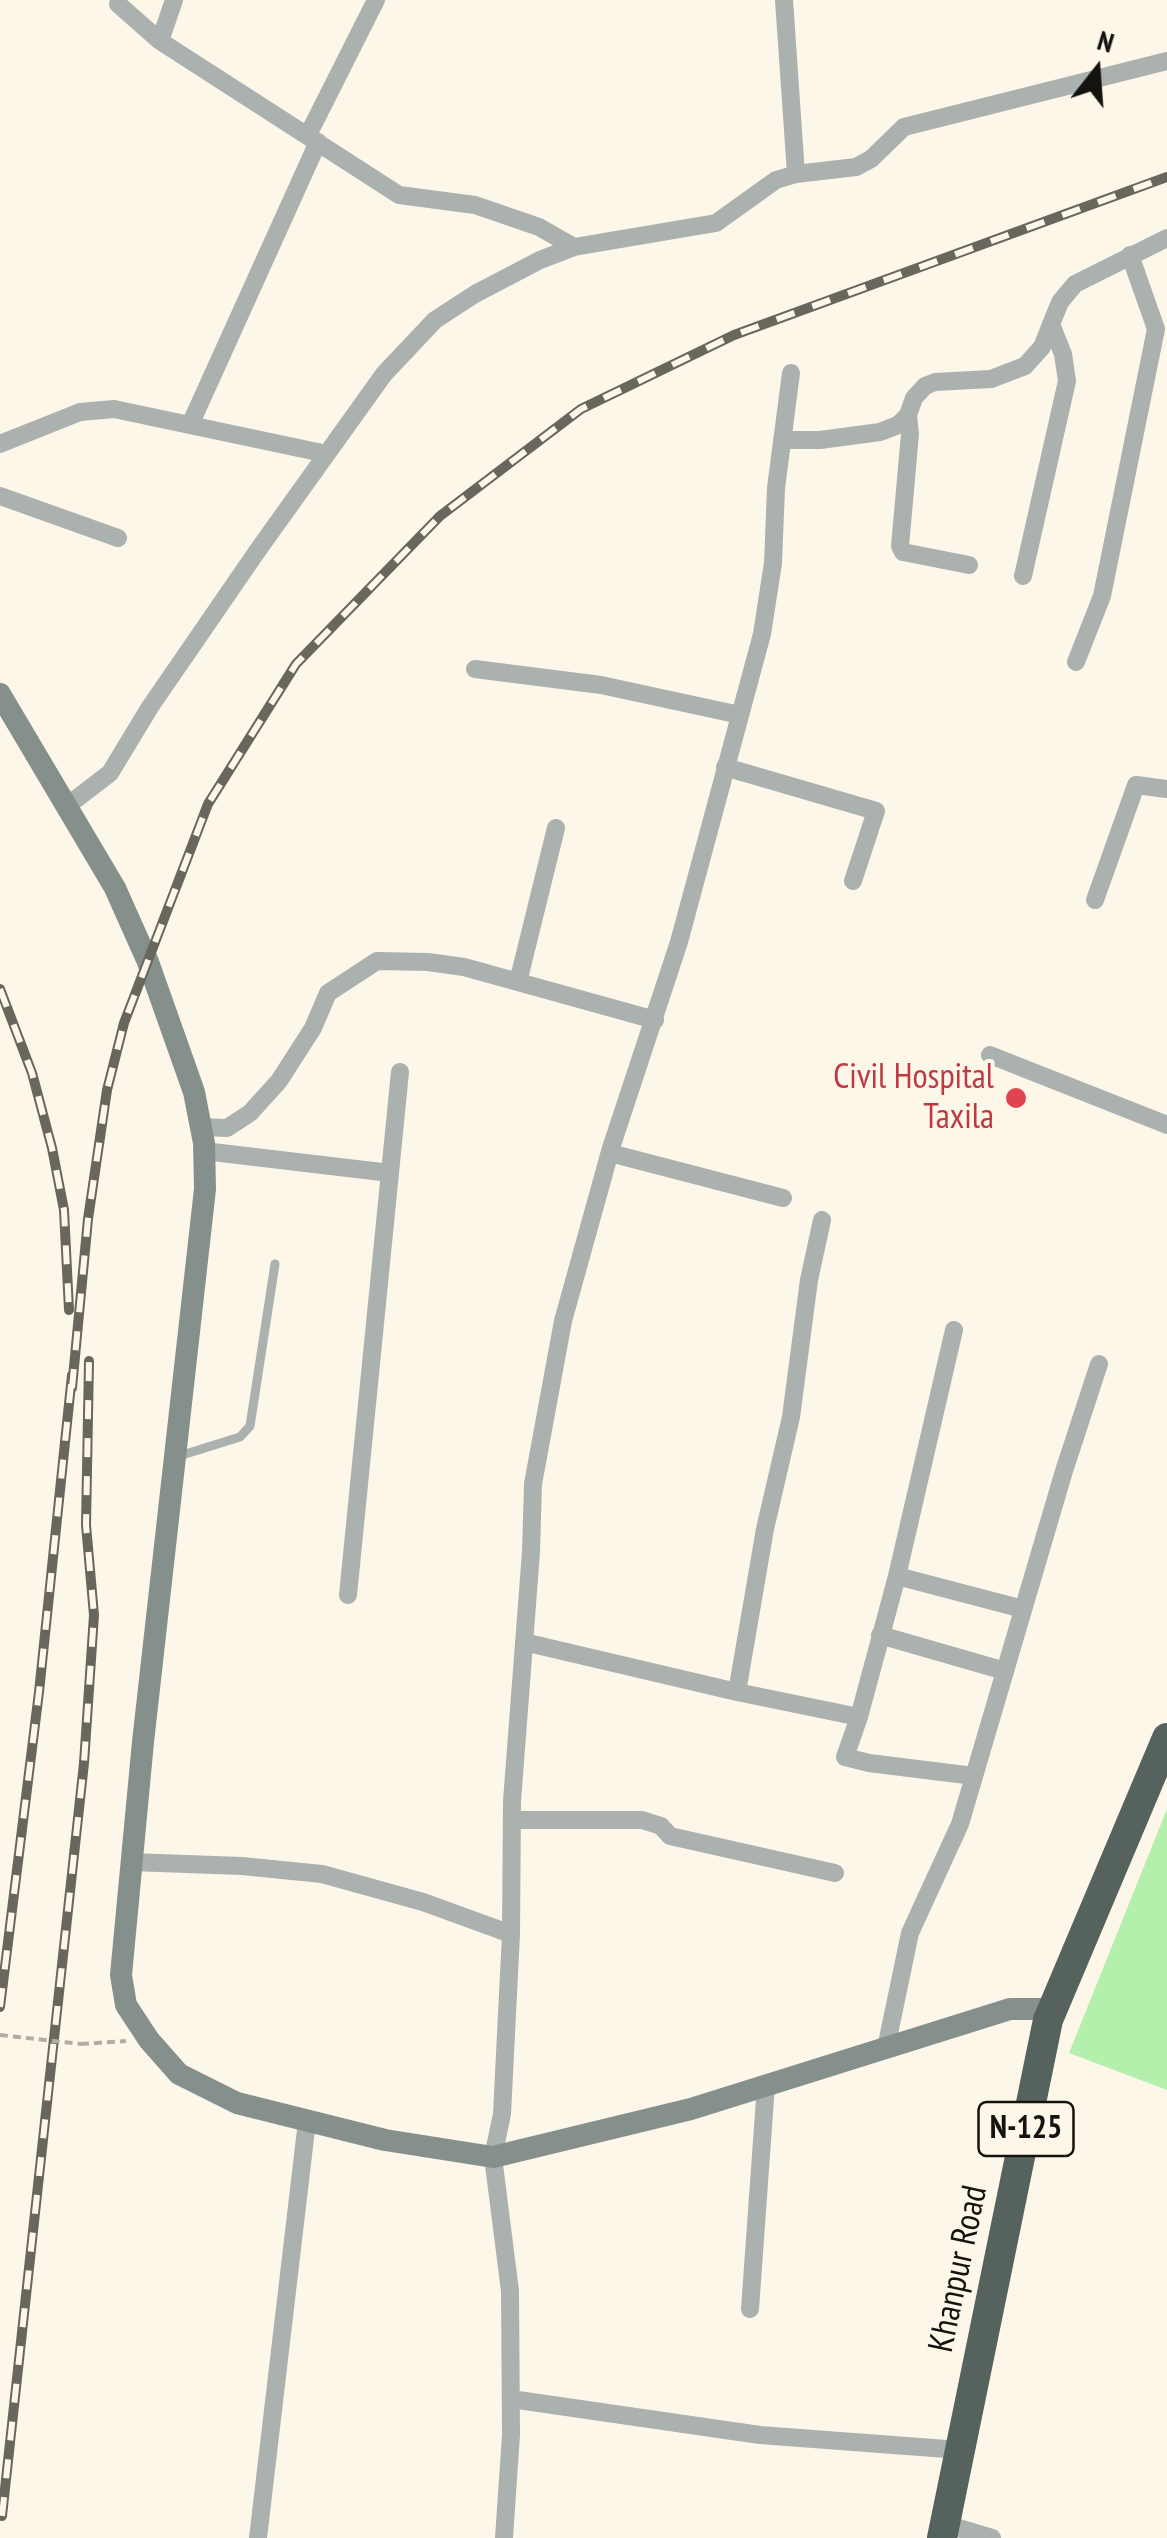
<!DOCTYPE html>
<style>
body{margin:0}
#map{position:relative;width:1167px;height:2538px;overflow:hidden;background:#fdf7ea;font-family:"PT Sans Narrow",sans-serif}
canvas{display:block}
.north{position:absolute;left:1047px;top:20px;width:100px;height:100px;-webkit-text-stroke:8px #fdf7ea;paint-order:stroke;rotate:17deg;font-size:28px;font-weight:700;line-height:40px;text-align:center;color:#15130f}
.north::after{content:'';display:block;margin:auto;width:35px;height:45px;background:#15130f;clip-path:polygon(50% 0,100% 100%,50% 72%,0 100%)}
</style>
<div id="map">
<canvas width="1167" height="2538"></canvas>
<div class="north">N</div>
</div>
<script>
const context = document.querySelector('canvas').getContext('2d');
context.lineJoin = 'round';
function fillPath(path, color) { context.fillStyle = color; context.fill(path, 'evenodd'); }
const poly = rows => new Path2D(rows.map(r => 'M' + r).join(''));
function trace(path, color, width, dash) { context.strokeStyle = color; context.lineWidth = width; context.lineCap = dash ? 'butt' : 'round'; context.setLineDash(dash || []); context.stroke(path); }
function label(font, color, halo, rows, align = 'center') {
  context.font = font + ' "PT Sans Narrow",sans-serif'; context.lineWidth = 8; context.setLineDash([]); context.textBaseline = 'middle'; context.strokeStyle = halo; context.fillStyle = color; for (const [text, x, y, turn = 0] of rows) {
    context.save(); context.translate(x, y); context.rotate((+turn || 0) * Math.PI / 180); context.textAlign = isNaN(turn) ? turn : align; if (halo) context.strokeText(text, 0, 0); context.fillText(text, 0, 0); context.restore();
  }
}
fillPath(poly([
 [1167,1809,1167,2090,1069,2053]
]), '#b4efab');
trace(poly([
 [81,2044,126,2041]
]), '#b2ada3', 4, [8, 5]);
trace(poly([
 [179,1456,240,1437,250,1426,275,1264]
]), '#aab1af', 9);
trace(poly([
 [784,0,796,174],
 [118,4,160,41,399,195,475,205,539,227,574,247],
 [160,41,174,0],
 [308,135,376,0],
 [908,415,910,434,900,546,903,552,969,565],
 [190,425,318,142],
 [782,440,820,440,880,432,898,425,908,415,914,398,925,386,935,382,991,379,1025,366,1042,347,1060,302,1075,284,1167,238],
 [0,444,80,412,114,409,327,454],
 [0,496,118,538],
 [1023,576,1067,381,1063,354,1051,324],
 [1076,662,1102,596,1156,329,1130,255],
 [475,669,601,685,740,715],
 [725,767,876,811,853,881],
 [67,806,110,773,150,707,258,550,384,374,435,320,475,294,540,260,574,247,716,223,776,180,796,174,856,167,871,159,904,127,1167,61],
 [1095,900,1136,785,1167,789],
 [518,982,556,828],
 [990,1055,1167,1125],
 [201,1127,227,1128,250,1113,279,1081,313,1028,328,993,377,961,428,962,464,967,655,1020],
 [204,1151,390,1173],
 [610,1153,783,1198],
 [954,1330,897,1576,859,1717,845,1757,869,1763,974,1776],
 [897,1576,1023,1609],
 [348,1595,400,1072],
 [880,1635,1005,1671],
 [524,1642,737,1692,859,1717],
 [737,1692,765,1529,791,1417,809,1280,822,1220],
 [512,1820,642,1820,661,1826,670,1836,835,1873],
 [131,1862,242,1866,322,1874,423,1902,511,1934],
 [886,2048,910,1933,960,1824,1064,1471,1099,1364],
 [750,2309,766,2085],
 [511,2399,760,2435,960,2450],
 [945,2524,992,2538],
 [258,2538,307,2121],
 [504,2538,511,2435,510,2291,493,2157,502,2114,511,1934,512,1801,531,1552,533,1484,563,1321,611,1148,679,942,762,634,773,563,776,488,791,373]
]), '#aab1af', 18);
trace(poly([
 [0,694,115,888,148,962,194,1092,204,1143,205,1189,143,1742,121,1975,126,2005,149,2040,179,2074,237,2103,385,2140,493,2157,691,2109,1010,2009,1052,2009]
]), '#858f8c', 22);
trace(poly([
 [942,2538,1048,2020,1167,1738]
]), '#55625e', 30);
const rail = poly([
 [0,989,32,1073,52,1148,64,1210,69,1310],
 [72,1388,88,1219,107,1090,124,1023,208,804,296,664,440,516,581,409,734,335,1167,177],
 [0,2007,39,1692,72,1375],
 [2,2516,84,1763,94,1615,86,1525,89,1361]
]);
trace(rail, '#69665e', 10);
trace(rail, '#fdf7ea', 6, [19]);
trace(poly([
 [0,2035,81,2044]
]), '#b2ada3', 4, [8, 5]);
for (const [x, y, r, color] of [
 [1016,1098,12,"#e0444e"]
]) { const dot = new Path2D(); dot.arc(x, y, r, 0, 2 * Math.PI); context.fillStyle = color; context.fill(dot); trace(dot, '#fdf7ea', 4); }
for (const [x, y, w] of [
 [1026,2129,95]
]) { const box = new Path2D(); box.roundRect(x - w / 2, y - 27, w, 54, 8); context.fillStyle = '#fdf7ea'; context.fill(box); trace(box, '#15130f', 2.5); }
label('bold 32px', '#15130f', null, [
 ["N-125",1026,2129]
]);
label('35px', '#be3a42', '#fdf7ea', [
 ["Civil Hospital",994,1078],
 ["Taxila",994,1118]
], 'right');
label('35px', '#15130f', '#fdf7ea', [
 ["Khanpur Road",959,2269,-78]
]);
</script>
